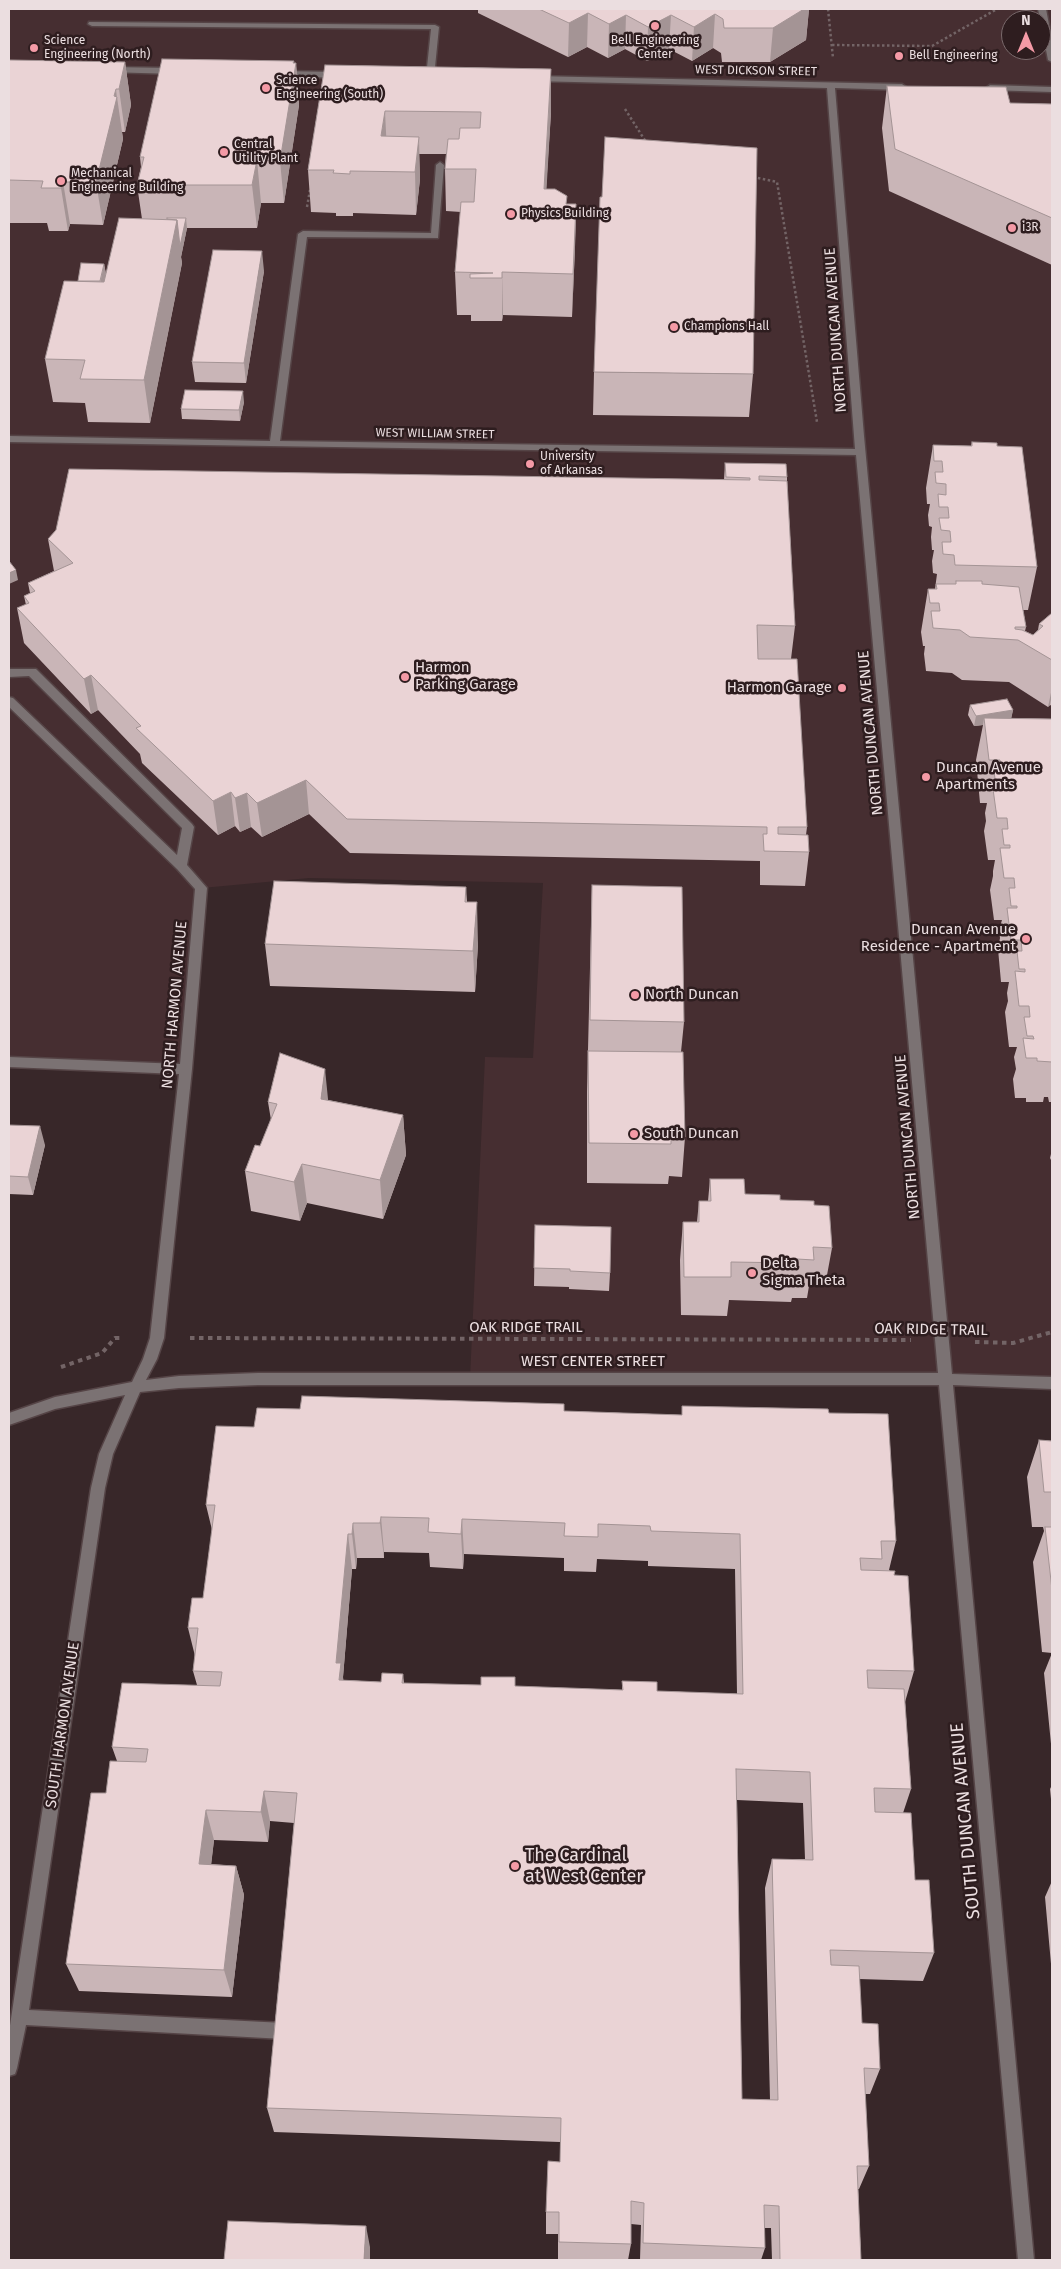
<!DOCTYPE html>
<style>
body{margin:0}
#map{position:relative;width:1061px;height:2269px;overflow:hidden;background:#382729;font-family:"Fira Sans",sans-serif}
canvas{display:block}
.frame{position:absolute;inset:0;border:10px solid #ebdee0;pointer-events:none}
.north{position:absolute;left:1001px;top:10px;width:50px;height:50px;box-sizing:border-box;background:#2e1d1f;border:1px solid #7a6a6c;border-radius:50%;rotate:0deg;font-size:14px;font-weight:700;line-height:20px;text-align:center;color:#ebdee0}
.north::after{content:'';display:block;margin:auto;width:18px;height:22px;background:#f49aa6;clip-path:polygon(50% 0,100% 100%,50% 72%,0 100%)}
</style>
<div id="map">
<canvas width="1061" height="2269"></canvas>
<div class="frame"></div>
<div class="north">N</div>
</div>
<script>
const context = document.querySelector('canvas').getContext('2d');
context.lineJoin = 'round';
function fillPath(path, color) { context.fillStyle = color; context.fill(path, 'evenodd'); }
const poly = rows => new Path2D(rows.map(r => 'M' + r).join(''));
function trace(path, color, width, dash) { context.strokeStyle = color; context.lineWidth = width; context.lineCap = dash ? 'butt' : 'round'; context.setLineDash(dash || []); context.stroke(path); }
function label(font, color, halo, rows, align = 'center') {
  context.font = font + ' "Fira Sans",sans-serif'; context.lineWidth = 5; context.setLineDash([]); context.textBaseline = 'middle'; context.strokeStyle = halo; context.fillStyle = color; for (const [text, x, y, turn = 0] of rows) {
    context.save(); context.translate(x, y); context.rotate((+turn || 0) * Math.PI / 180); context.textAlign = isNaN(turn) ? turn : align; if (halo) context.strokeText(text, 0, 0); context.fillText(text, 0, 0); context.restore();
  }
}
fillPath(poly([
 [9,9,1052,9,1052,1383,1023,1381,470,1378,485,1057,533,1058,543,883,309,878,202,888,186,1069,9,1062],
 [1011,20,1041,20,1041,50,1011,50]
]), '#462e31');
const minor = poly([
 [1038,9,1046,9,1052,40,1052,62,1048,60,1038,9],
 [89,22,435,25,439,27,434,77,430,80,426,77,431,29,92,26,88,24,89,22],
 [110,67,175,68,179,71,175,74,107,72,107,68,110,67],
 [280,71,340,72,344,75,340,78,277,76,277,72,280,71],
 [535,76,902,84,906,87,902,90,835,88,864,436,952,1374,1052,1377,1052,1389,953,1385,1034,2260,1018,2260,939,1385,258,1385,179,1388,140,1392,113,1454,105,1488,29,2010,284,2023,290,2025,292,2031,290,2037,284,2039,26,2025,17,2068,15,2074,9,2076,9,2032,91,1488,99,1454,125,1395,55,1409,9,1425,9,1413,55,1397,132,1382,143,1359,150,1338,179,1074,9,1067,9,1057,180,1064,195,889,177,869,9,707,9,697,13,698,177,855,182,828,29,676,9,677,9,669,36,669,192,824,194,827,187,865,207,888,192,1069,164,1338,157,1359,146,1380,179,1376,258,1373,938,1373,856,455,9,442,9,436,270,441,298,234,303,231,431,233,436,165,440,162,444,165,438,238,307,237,280,441,855,449,827,88,532,81,531,79,535,76],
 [990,85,1052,87,1052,92,987,90,986,88,990,85]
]);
trace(minor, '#554446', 3);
trace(poly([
 [828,9,833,58],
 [832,45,932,46,997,9],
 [625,109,646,142],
 [753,177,777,182,817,422],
 [307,207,310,190]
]), '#736466', 2.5, [2.5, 2.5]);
trace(poly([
 [190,1338,911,1340],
 [975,1342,1013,1343,1052,1332],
 [61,1367,102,1353,115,1338,123,1338]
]), '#736466', 4, [4.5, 4.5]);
fillPath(minor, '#7b7273');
fillPath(poly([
 [478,9,809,9,806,40,770,62,722,62,721,53,713,48,692,61,669,49,647,61,625,49,608,58,587,47,568,57,478,13],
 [9,60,125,62,131,105,125,132,122,132,123,139,103,225,70,224,68,231,49,231,47,223,9,223],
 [294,63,296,63,299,105,284,203,261,203,257,228,187,228,181,257,182,263,150,423,88,422,85,403,53,402,45,359,78,281,104,264,106,274,142,219,137,185,141,167,140,157],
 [325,65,551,69,551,112,546,189,566,204,576,204,575,247,572,317,503,315,502,321,471,321,471,315,457,315,455,272,461,212,446,211,445,169,446,154,419,154,420,179,416,215,353,213,353,216,336,216,336,213,311,212,308,170],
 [887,86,1010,103,1052,104,1052,265,889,191,882,128],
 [264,271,246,383,195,382,192,362],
 [594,372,753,374,749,417,593,415],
 [244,402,240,421,182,419,181,409],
 [972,442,997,446,1037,567,1028,610,1023,610,1026,627,1025,631,1033,635,1038,630,1039,624,1052,613,1052,706,1050,705,1048,707,1009,682,962,680,952,673,926,671,924,654,925,646,923,646,921,632,928,589,935,589,937,574,933,573,932,561,934,550,932,550,931,537,932,527,929,526,928,515,930,504,927,504,926,488,933,445,971,446],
 [725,463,787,477,787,481,795,626,791,659,807,827,806,835,809,852,805,886,760,885,760,861,350,853,309,814,262,837,251,827,240,832,235,826,218,835,142,763,140,754,98,710,91,714,24,643,17,608,26,605,24,596,30,593,28,583,54,571,48,539,724,480],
 [970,705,1013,710,1011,718,1052,719,1052,1102,1049,1102,1048,1097,1044,1097,1043,1102,1026,1102,1026,1098,1015,1098,1013,1079,1016,1069,1014,1057,1017,1047,1009,1047,1005,1012,1008,1001,1007,993,1009,982,1001,982,998,949,1000,938,999,930,1002,920,994,920,990,890,993,876,993,871,995,860,988,860,984,831,986,821,985,813,987,803,980,803,976,760,983,725,974,726,968,715],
 [592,885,684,1022,681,1052,685,1137,682,1177,669,1176,668,1184,587,1183,587,1091],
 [466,887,467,902,478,944,475,992,270,986,265,944],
 [328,1100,403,1115,406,1155,383,1219,307,1203,300,1221,251,1211,245,1171,260,1146,271,1120,268,1102],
 [9,1125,45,1145,33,1195,9,1194],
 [1052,1150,1052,1162,1050,1158],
 [710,1179,745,1194,814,1205,832,1248,825,1286,809,1286,807,1298,792,1298,791,1302,729,1300,727,1316,681,1315,680,1260,683,1222,697,1222,699,1201,708,1201],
 [535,1225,610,1273,609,1291,569,1289,569,1287,534,1286],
 [682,1406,829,1413,896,1541,889,1570,894,1575,914,1671,905,1702,911,1789,903,1813,915,1880,934,1953,923,1981,859,1979,862,2023,880,2069,870,2094,865,2094,869,2166,859,2189,858,2189,861,2260,772,2260,771,2228,764,2228,765,2248,761,2260,640,2260,641,2225,631,2224,631,2244,628,2260,558,2260,558,2234,546,2234,546,2212,560,2162,560,2142,274,2132,267,2108,294,1823,270,1821,268,1842,214,1840,211,1864,236,1866,244,1895,232,1997,79,1991,66,1964,106,1793,117,1761,112,1747,197,1685,193,1671,195,1656,188,1628,203,1598,212,1530,206,1505,254,1427,300,1409,564,1411,682,1415],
 [384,1552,429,1553,430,1567,463,1569,464,1554,564,1558,564,1571,596,1572,597,1559,648,1561,648,1566,735,1569,737,1694,657,1691,622,1681,622,1690,404,1683,403,1674,381,1682,343,1680,343,1677,352,1569,356,1569,357,1558,384,1558],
 [737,1800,803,1803,805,1859,772,1859,765,1888,770,2100,742,2099],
 [1039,1440,1052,1441,1052,1653,1042,1652,1033,1562,1044,1531,1043,1527,1032,1527,1027,1477],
 [1052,1653,1052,1754,1044,1673],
 [1052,1785,1052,1809,1050,1789],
 [1052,1881,1052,1975,1045,1897]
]), '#c9b5b7');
fillPath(poly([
 [804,9,809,9,806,40,770,62,773,28],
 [588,13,587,47,568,57,569,23],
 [715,14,713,48,692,61,694,27],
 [626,15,625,49,608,58,609,24],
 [671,15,669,49,647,61,648,27],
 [294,61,295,70,296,63,299,105,284,203,280,161],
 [125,62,131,105,125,132,119,89],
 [551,69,551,112,544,232,544,189],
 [116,89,117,99,117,97,123,139,103,225,96,182],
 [385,111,387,153,381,136],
 [419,137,420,179,416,215,415,172],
 [257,160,261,203,257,228,252,185],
 [63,182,70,224,68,231,61,188],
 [576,204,575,247,572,317,573,274],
 [186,218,187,228,181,257,182,263,150,423,144,380,177,220],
 [262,251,264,271,246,383,244,363],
 [104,264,106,274,100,299,98,294],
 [502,272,503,315,502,321],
 [243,391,244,402,240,421,239,410],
 [16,570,18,580,9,584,9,573],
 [91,675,98,710,91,714,84,679],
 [1052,688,1052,694,1050,705,1048,707],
 [1013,710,1011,720,984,718,983,725,974,726,976,716],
 [306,780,309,814,262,837,257,803],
 [231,792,235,826,218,835,213,801],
 [247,793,251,827,240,832,235,798],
 [477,902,478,944,475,992,473,951],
 [325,1069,329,1109,321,1099],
 [403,1115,406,1155,383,1219,380,1180],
 [40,1126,45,1145,33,1195,28,1177],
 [302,1164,307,1203,300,1221,294,1182],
 [381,1517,384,1552,384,1558,380,1523],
 [462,1519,464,1554,463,1569,461,1534],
 [353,1523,357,1558,356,1569,352,1534],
 [348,1534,352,1569,343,1677,346,1696,341,1694,336,1663],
 [264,1791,270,1821,268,1842,261,1812],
 [206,1810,214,1840,208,1893,199,1864],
 [236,1866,244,1895,232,1997,224,1970],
 [366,2226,370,2247,370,2260,364,2260]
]), '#a49495');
const building = poly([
 [539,9,804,9,773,28,724,28,723,19,715,14,694,27,671,15,648,27,626,15,609,24,588,13,569,23,539,9],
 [162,59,294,61,293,63,296,63,280,161,257,160,252,185,137,185,144,157,140,157,162,59],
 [9,60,125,62,119,89,116,89,114,96,117,97,96,182,63,182,61,188,41,188,43,181,9,180,9,60],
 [325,65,551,69,544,189,555,189,567,196,566,204,576,204,573,274,502,272,502,278,470,278,470,274,493,273,455,272,461,202,474,202,476,169,445,169,448,139,459,139,460,128,480,128,481,112,385,111,381,136,419,137,415,172,350,171,350,174,333,173,334,170,308,170,325,65],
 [887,86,1006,87,1010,103,1052,104,1052,218,895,149,887,86],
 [605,137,757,148,753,374,594,372,600,197,602,197,605,137],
 [119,218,177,220,144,380,80,379,85,360,45,359,64,281,104,282,119,218],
 [167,218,186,218,180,246,177,220,167,219,167,218],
 [213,250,262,251,244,363,192,362,213,250],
 [81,263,104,264,100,281,78,281,81,263],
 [185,390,243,391,239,410,181,409,185,390],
 [972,442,997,443,997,446,1022,447,1037,567,955,565,954,555,943,554,942,542,951,542,950,531,941,530,939,518,949,518,948,507,939,507,938,494,946,495,946,484,936,483,935,472,943,472,942,461,934,461,933,445,972,446,972,442],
 [725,463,786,464,787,477,759,476,759,480,787,481,795,626,757,625,758,659,797,659,807,827,778,827,778,834,808,835,809,852,764,851,763,834,767,834,767,827,347,819,306,780,257,803,247,793,235,798,231,792,213,801,136,728,141,726,91,675,84,679,17,608,29,603,24,596,35,591,28,583,73,563,48,539,56,530,69,469,750,480,750,478,726,477,725,463],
 [9,561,16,570,9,573,9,561],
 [956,581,982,581,982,584,1019,587,1026,627,1015,627,1015,629,1022,630,1033,635,1043,626,1039,624,1052,613,1052,660,1018,640,970,637,960,630,933,628,931,611,940,611,939,603,930,603,928,589,937,589,936,584,956,584,956,581],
 [1007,699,1013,710,976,716,970,705,1007,699],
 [984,718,1052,719,1052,1062,1037,1061,1037,1058,1026,1058,1023,1038,1034,1039,1033,1036,1027,1036,1024,1017,1030,1017,1029,1006,1019,1006,1015,971,1025,972,1025,969,1019,969,1017,951,1022,951,1021,940,1011,940,1007,908,1017,908,1017,906,1011,906,1009,888,1015,888,1014,878,1004,878,1000,848,1010,848,1010,845,1004,845,1002,829,1008,829,1007,818,997,818,993,789,1004,789,1004,786,996,786,994,771,1001,771,1000,760,989,760,984,718],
 [274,881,466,887,465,902,477,902,473,951,265,944,274,881],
 [592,885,682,887,684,1022,590,1020,592,885],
 [588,1051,683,1052,685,1137,671,1137,671,1144,589,1143,588,1051],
 [280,1053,325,1069,321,1099,403,1115,380,1180,302,1164,294,1182,245,1171,255,1145,260,1146,277,1104,268,1102,280,1053],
 [9,1125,40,1126,28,1177,9,1176,9,1125],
 [710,1179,744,1179,745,1194,780,1195,780,1200,814,1201,814,1205,829,1206,832,1248,813,1247,814,1260,797,1259,797,1263,731,1262,731,1277,684,1277,683,1222,699,1222,699,1201,711,1201,710,1179],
 [535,1225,611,1227,610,1273,570,1271,570,1269,534,1268,535,1225],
 [302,1396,564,1404,564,1411,682,1415,682,1406,828,1409,829,1413,888,1414,896,1541,881,1541,882,1559,860,1558,861,1570,895,1571,894,1575,908,1576,914,1671,867,1670,868,1688,904,1689,911,1789,874,1788,875,1812,911,1813,915,1880,929,1880,934,1953,830,1950,831,1965,859,1966,862,2023,878,2024,880,2069,864,2068,869,2166,857,2166,861,2260,780,2260,779,2206,764,2205,765,2248,643,2243,644,2203,631,2201,631,2244,559,2242,559,2212,546,2212,548,2161,560,2162,561,2118,267,2108,297,1793,264,1791,261,1812,206,1810,199,1864,236,1866,224,1970,66,1964,91,1793,106,1793,110,1761,146,1762,148,1749,112,1747,122,1683,220,1686,222,1672,193,1671,198,1628,188,1628,192,1598,203,1598,215,1505,206,1505,216,1426,254,1427,257,1408,300,1409,302,1396],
 [381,1517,429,1518,428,1532,461,1534,462,1519,565,1523,564,1536,598,1537,598,1524,650,1526,651,1531,740,1534,743,1694,657,1691,657,1682,622,1681,623,1690,515,1686,515,1677,481,1677,481,1685,402,1683,403,1674,382,1673,381,1682,339,1680,341,1663,336,1663,348,1534,352,1534,353,1523,380,1523,381,1517],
 [736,1769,810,1772,813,1860,772,1859,778,2100,742,2099,736,1769],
 [1039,1440,1052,1441,1052,1492,1044,1492,1039,1440],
 [1045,1527,1052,1527,1052,1590,1045,1527],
 [228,2221,366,2226,364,2260,224,2260,228,2221]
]);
fillPath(building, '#ead3d5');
trace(building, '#a49495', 1);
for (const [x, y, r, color] of [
 [655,26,5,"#f49aa6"],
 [34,48,5,"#f49aa6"],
 [899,56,5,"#f49aa6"],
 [266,88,5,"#f49aa6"],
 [224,152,5,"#f49aa6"],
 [61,181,5,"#f49aa6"],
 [511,214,5,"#f49aa6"],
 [1012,228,5,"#f49aa6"],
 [674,327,5,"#f49aa6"],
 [530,464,5,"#f49aa6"],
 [405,677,5,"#f49aa6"],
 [842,688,5,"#f49aa6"],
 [926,777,5,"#f49aa6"],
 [1026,939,5,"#f49aa6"],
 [635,995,5,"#f49aa6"],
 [634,1134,5,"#f49aa6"],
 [752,1273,5,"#f49aa6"],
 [515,1866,5,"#f49aa6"]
]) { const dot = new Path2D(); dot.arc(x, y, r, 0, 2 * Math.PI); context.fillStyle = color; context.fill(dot); trace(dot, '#2e1d1f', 2); }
label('12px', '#ebdee0', '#2e1d1f', [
 ["Science",44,41],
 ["Engineering (North)",44,55],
 ["Bell Engineering",655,41,"center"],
 ["Center",655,55,"center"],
 ["Bell Engineering",909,56],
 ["Science",276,81],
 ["Engineering (South)",276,95],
 ["Central",234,145],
 ["Utility Plant",234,159],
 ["Mechanical",71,174],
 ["Engineering Building",71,188],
 ["Physics Building",521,214],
 ["i3R",1022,228],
 ["Champions Hall",684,327],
 ["University",540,457],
 ["of Arkansas",540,471]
], 'left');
label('12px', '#ebdee0', '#2e1d1f', [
 ["WEST DICKSON STREET",756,71,1],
 ["WEST WILLIAM STREET",435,434,1]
]);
label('15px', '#ebdee0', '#2e1d1f', [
 ["NORTH DUNCAN AVENUE",836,330,-94],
 ["NORTH DUNCAN AVENUE",871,733,-95],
 ["NORTH HARMON AVENUE",175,1005,-85],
 ["NORTH DUNCAN AVENUE",908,1137,-95],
 ["OAK RIDGE TRAIL",526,1328],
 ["OAK RIDGE TRAIL",931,1330,1],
 ["WEST CENTER STREET",593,1362],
 ["SOUTH HARMON AVENUE",63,1725,-82]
]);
label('15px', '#ebdee0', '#2e1d1f', [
 ["Harmon",415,668],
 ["Parking Garage",415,685],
 ["Harmon Garage",832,688,"right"],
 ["Duncan Avenue",936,768],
 ["Apartments",936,785],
 ["Duncan Avenue",1016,930,"right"],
 ["Residence - Apartment",1016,947,"right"],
 ["North Duncan",645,995],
 ["South Duncan",644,1134],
 ["Delta",762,1264],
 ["Sigma Theta",762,1281]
], 'left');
label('18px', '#ebdee0', '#2e1d1f', [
 ["SOUTH DUNCAN AVENUE",966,1821,-95]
]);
label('18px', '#ebdee0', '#2e1d1f', [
 ["The Cardinal",525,1856],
 ["at West Center",525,1877]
], 'left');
</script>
